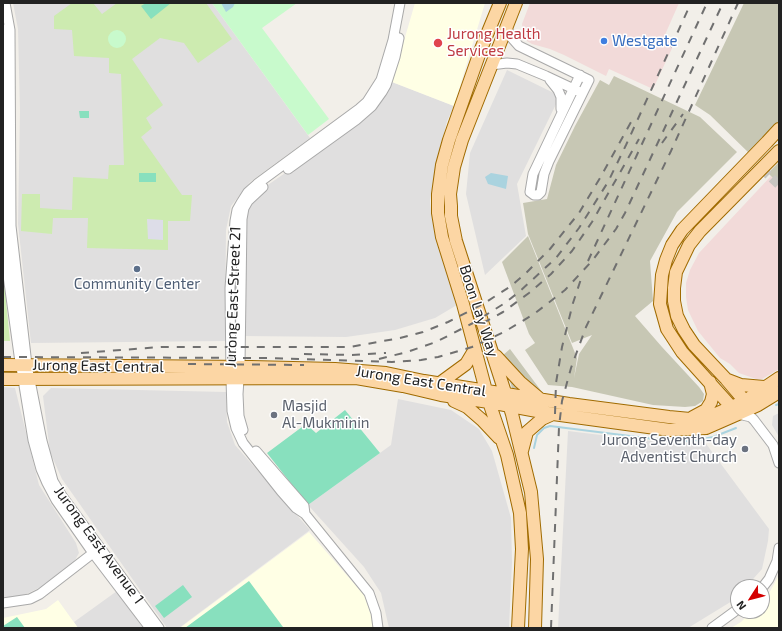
<!DOCTYPE html>
<style>
body{margin:0}
#map{position:relative;width:782px;height:631px;overflow:hidden;background:#f2efe9;font-family:"Exo 2",sans-serif}
canvas{display:block}
.frame{position:absolute;inset:0;border:4px solid #222;pointer-events:none}
.north{position:absolute;left:730px;top:579px;width:40px;height:40px;box-sizing:border-box;background:#fff;border:1px solid #a7a7a7;border-radius:50%;rotate:234deg;font-size:11px;font-weight:700;line-height:16px;text-align:center;color:#222}
.north::after{content:'';display:block;margin:auto;width:14px;height:18px;background:#d40000;clip-path:polygon(50% 0,100% 100%,50% 72%,0 100%)}
</style>
<div id="map">
<canvas width="782" height="631"></canvas>
<div class="frame"></div>
<div class="north">N</div>
</div>
<script>
const context = document.querySelector('canvas').getContext('2d');
context.lineJoin = 'round';
function fillPath(path, color) { context.fillStyle = color; context.fill(path, 'evenodd'); }
const poly = rows => new Path2D(rows.map(r => 'M' + r).join(''));
function trace(path, color, width, dash) { context.strokeStyle = color; context.lineWidth = width; context.lineCap = dash ? 'butt' : 'round'; context.setLineDash(dash || []); context.stroke(path); }
function label(font, color, halo, rows, align = 'center') {
  context.font = font + ' "Exo 2",sans-serif'; context.lineWidth = 3; context.setLineDash([]); context.textBaseline = 'middle'; context.strokeStyle = halo; context.fillStyle = color; for (const [text, x, y, turn = 0] of rows) {
    context.save(); context.translate(x, y); context.rotate((+turn || 0) * Math.PI / 180); context.textAlign = isNaN(turn) ? turn : align; if (halo) context.strokeText(text, 0, 0); context.fillText(text, 0, 0); context.restore();
  }
}
fillPath(poly([
 [13,3,212,3,310,138,250,182,231,206,226,230,225,341,31,343,18,224,20,111,18,29],
 [507,70,560,96,517,184,526,236,485,275,466,194,470,153],
 [392,82,454,106,447,121,435,172,430,201,432,220,457,305,435,318,395,330,346,337,242,336,246,207,262,189,363,119,380,102],
 [3,387,15,388,39,485,76,543,79,553,74,562,41,587,22,596,3,599],
 [51,388,226,392,227,422,235,445,310,530,179,628,167,628,62,479,50,452,43,396],
 [398,399,451,410,479,429,492,451,511,518,512,562,509,628,389,628,381,593,364,567,308,505,391,445],
 [779,413,779,437,772,425,773,416],
 [568,431,675,444,704,441,769,529,768,541,762,569,746,587,738,587,738,596,737,598,688,628,558,628],
 [117,591,143,628,78,628,74,622]
]), '#e0dfdf');
fillPath(poly([
 [530,3,679,3,664,37,670,40,670,42,674,44,653,89,609,69,606,76,564,55,550,49,532,44,527,41,523,33,522,24],
 [771,176,779,183,779,369,762,379,756,379,739,373,730,364,720,358,698,331,688,310,686,297,686,283,690,270,699,253]
]), '#f2dad9');
fillPath(poly([
 [415,3,485,3,454,106,392,82],
 [309,532,364,595,373,621,373,628,180,628],
 [779,575,779,628,731,628,741,622,752,611,762,611,762,601,767,597],
 [58,600,78,628,3,628,3,618,46,609]
]), '#ffffe5');
fillPath(poly([
 [744,3,779,3,779,125,752,156,710,115,695,105],
 [614,76,700,117,737,152,677,212,650,261,653,301,635,316,662,347,699,387,704,394,703,401,695,406,685,407,653,405,572,387,548,385,525,350,535,343,529,334,502,262,528,236,577,358,574,378,579,354,592,335,572,343,528,234,523,203,547,199,556,165,575,126,600,80,609,85],
 [779,162,779,184,768,173],
 [510,349,542,392,512,388,502,356]
]), '#c7c7b4');
fillPath(poly([
 [72,3,93,3,102,14,117,3,206,3,232,39,198,63,184,43,160,38,132,59,163,105,146,118,152,128,141,137,182,195,192,195,190,221,168,221,168,250,87,248,88,218,53,218,52,234,21,231,22,194,40,194,40,208,72,210,73,177,108,179,109,165,124,165,121,74,109,73,109,58,74,56,72,30,54,29,54,16],
 [3,271,10,341,3,341]
]), '#cdebb0');
fillPath(poly([
 [212,3,297,3,262,28,329,119,308,135],
 '108 39a9 9 0 1 1 18 0a9 9 0 1 1-18 0Z'
]), '#c8facc');
fillPath(poly([
 [146,3,171,3,151,19,141,6],
 [79,111,89,111,89,118,80,118],
 [139,173,156,173,156,182,139,182],
 [345,410,380,453,308,505,267,453,306,424,316,433],
 [249,581,283,627,281,628,185,628],
 [183,585,192,597,164,618,155,606],
 [17,617,25,628,3,628,3,626]
]), '#88e0be');
fillPath(poly([
 [147,219,163,220,163,240,148,239]
]), '#dddde8');
fillPath(poly([
 [221,3,235,3,233,7,226,12],
 [491,173,508,176,506,189,488,184,485,177]
]), '#aad3df');
trace(poly([
 [776,405,779,404],
 [534,448,537,435,544,428,550,426,678,442,698,440,713,437,736,428]
]), '#aad3df', 2);
trace(poly([
 [762,169,779,185]
]), '#c8c6c1', 9, [9, 4.5]);
const minor = poly([
 [5,3,10,30,11,226,27,365,42,441,53,481,62,496,159,628],
 [507,28,511,37,519,46,589,80,549,161,544,174,541,192,538,195,534,195,530,192,533,174,580,75],
 [3,29,4,226,6,261,19,355,33,440,41,469,47,483,56,500,93,553,150,628],
 [491,65,507,63,517,64,546,76,578,91],
 [550,80,558,90,561,97,561,109],
 [288,169,356,120,372,106,382,92,386,85,395,57,399,38],
 [738,414,751,417,754,420,773,445,779,463],
 [243,430,239,416,238,394,240,365,242,219,244,208,248,201,263,187],
 [256,451,304,506,305,514],
 [762,588,769,579,777,561,779,548],
 [3,603,30,599,40,594,97,550],
 [378,628,376,613,369,593,305,514,296,508,281,491,243,443,236,428,232,411,231,379,230,288,235,221,237,210,241,203,248,192,257,184,359,109,367,102,381,80,393,40,400,3],
 [712,628,738,609]
]);
const major = poly([
 [500,3,481,49,449,140,442,165,438,194,438,213,442,237,463,304,489,402,507,455,520,513,522,549,518,628],
 [516,3,462,140,454,167,450,194,451,206,451,216,456,241,512,414,531,492,537,559,535,628],
 [496,356,520,382,540,399],
 [3,365,251,367,335,369,386,373,424,381,569,404,669,417,690,419,709,417,745,401,779,378],
 [3,379,356,378,403,386,441,395,489,402,553,414,670,430,706,428,738,414,758,405,779,392],
 [728,380,741,385,764,387],
 [440,383,466,364,475,349],
 [454,401,467,407,482,420,499,438],
 [749,406,726,379,694,345,684,330,677,316,674,301,674,288,676,272,689,245,700,231,779,151],
 [736,412,682,352,667,329,660,304,662,275,666,260,672,245,682,230,767,142,779,129],
 [693,417,706,410,711,402,713,394,710,382],
 [522,451,527,432,542,419,553,414]
]);
trace(minor, '#a9a9a9', 11);
trace(major, '#a06b00', 14);
trace(minor, '#fff', 9);
trace(major, '#fcd6a4', 12);
trace(poly([
 [662,143,683,114],
 [588,261,707,3],
 [483,323,503,312,529,293,551,274,572,251,592,222,639,139],
 [81,353,161,347,350,347,400,338,423,332,448,322,483,304,511,286,526,273,550,249,579,213,600,178,631,122],
 [304,354,352,355,386,353],
 [3,357,268,358,392,362,421,360,438,357,472,347,504,332,534,314,565,290,592,261,616,229,625,213,723,3],
 [379,359,407,352,436,342,473,323,505,303,519,292,556,258,579,228,608,182,626,145,691,3],
 [188,364,304,365],
 [555,414,556,383,562,347,573,303,582,276],
 [551,628,559,427,562,401,571,368,586,327,671,151,738,3]
]), '#707070', 2, [8, 8]);
for (const [x, y, r, color] of [
 [604,41,4,"#3f7fe0"],
 [438,43,5,"#e0444e"],
 [137,269,4,"#5c6f8a"],
 [274,415,4,"#6b7280"],
 [745,449,4,"#6b7280"]
]) { const dot = new Path2D(); dot.arc(x, y, r, 0, 2 * Math.PI); context.fillStyle = color; context.fill(dot); trace(dot, '#fff', 1.5); }
label('15px', '#be3a42', '#fff', [
 ["Jurong Health",447,34],
 ["Services",447,51]
], 'left');
label('15px', '#366cbe', '#fff', [
 ["Westgate",612,41]
], 'left');
label('15px', '#4e5e75', '#fff', [
 ["Community Center",137,284]
]);
label('15px', '#222', '#fff', [
 ["Jurong East Street 21",233,297,-88],
 ["Boon Lay Way",479,311,72],
 ["Jurong East Central",98,366,1],
 ["Jurong East Central",421,381,9],
 ["Jurong East Avenue 1",99,545,54]
]);
label('15px', '#5b616d', '#fff', [
 ["Masjid",282,406],
 ["Al-Mukminin",282,423],
 ["Jurong Seventh-day",737,440,"right"],
 ["Adventist Church",737,457,"right"]
], 'left');
</script>
